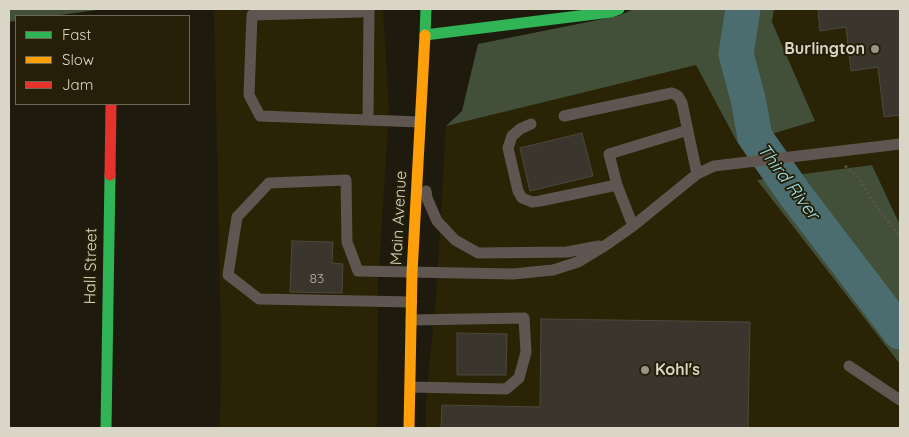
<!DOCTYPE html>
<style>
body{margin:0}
#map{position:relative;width:909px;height:437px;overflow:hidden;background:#1e1b0e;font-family:Quicksand,sans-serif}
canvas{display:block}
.frame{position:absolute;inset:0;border:10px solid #d9d6c7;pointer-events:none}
.legend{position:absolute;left:15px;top:15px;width:175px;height:90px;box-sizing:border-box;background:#251f07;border:1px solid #6d6854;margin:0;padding:6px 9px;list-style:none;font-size:15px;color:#d9d6c7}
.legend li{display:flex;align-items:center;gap:10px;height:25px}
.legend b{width:25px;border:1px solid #6d6854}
</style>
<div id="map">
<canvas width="909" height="437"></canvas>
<div class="frame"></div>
<ul class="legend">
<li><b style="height:6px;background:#30b455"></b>Fast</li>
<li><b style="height:6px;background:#ff9f0a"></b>Slow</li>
<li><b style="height:6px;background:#e5322d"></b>Jam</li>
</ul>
</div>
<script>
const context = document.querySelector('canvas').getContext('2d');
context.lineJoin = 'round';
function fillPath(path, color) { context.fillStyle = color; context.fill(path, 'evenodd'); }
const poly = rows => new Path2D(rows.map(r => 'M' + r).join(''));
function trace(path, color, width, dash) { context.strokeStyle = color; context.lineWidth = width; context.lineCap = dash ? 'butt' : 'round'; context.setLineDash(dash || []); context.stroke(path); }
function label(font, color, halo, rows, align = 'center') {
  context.font = font + ' Quicksand,sans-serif'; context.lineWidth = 4; context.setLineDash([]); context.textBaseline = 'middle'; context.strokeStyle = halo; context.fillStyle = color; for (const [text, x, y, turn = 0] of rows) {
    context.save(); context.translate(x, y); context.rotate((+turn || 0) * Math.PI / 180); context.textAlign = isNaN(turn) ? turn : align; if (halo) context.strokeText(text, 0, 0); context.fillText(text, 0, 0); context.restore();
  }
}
fillPath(poly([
 [214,9,383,9,389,111,378,284,377,428,220,428,221,336],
 [774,9,900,9,900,225,872,165,757,180,900,364,900,428,426,428,426,399,436,298,446,126,696,64,737,144,815,121,772,22]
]), '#2a2305');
fillPath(poly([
 [9,9,105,9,52,16,16,16,16,21,9,22],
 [634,9,774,9,772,22,815,121,738,144,696,65,446,126,462,111,478,44,618,16],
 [872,165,900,225,900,364,757,180]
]), '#424f39');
trace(poly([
 [743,9,736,54,748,99,755,137,794,193,900,332]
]), '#4c6d70', 35);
const building = poly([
 [818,9,900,9,900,115,884,117,878,67,851,71,846,27,820,31,818,9],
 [582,133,593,176,530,191,520,148,582,133],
 [292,241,333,242,332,263,343,264,342,293,290,292,292,241],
 [541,319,750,322,748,428,441,428,442,405,540,407,541,319],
 [457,333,507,334,506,375,457,375,457,333]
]);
fillPath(building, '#3b362d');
trace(building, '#4d483e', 1);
trace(poly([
 [845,166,858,177,875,205,900,236]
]), '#58524a', 3, [2.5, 2.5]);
trace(poly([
 [368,9,360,12,252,15,249,95,260,116,420,122],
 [564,116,672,93,678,96,682,103,697,174],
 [368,120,369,9],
 [531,124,520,129,512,136,508,148,518,191,522,198,532,202,540,201,617,185],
 [426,191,427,198,437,221,455,240,478,253,567,252,599,246],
 [633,226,617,185,609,154,688,130],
 [412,302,259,299,228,275,237,217,269,183,346,180,347,242,358,271,513,274,553,270,578,262,606,245,633,226,697,174,714,166,900,144],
 [849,366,900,400],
 [410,387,506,389,519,378,526,352,524,318,411,320]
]), '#605651', 11);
trace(poly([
 [425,35,426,9],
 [425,35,611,12,619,9],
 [106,428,110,175]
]), '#30b455', 11);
trace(poly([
 [409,428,412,273,425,35]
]), '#ff9f0a', 11);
trace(poly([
 [110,175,111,104]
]), '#e5322d', 11);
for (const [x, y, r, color] of [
 [875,49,5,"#989586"],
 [645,370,5,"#989586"]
]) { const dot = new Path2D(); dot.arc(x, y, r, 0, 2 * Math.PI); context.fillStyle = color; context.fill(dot); trace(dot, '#251f07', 2); }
label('14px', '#b2aea0', null, [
 ["83",317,279]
]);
label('bold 16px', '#d9d6c7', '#251f07', [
 ["Burlington",865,49],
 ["Kohl's",655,370,"left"]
], 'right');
label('16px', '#d9d6c7', '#251f07', [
 ["Main Avenue",399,218,-87],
 ["Hall Street",91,266,-89]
]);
label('italic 18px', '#9ce2ed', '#251f07', [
 ["Third River",788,182,53]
]);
</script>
